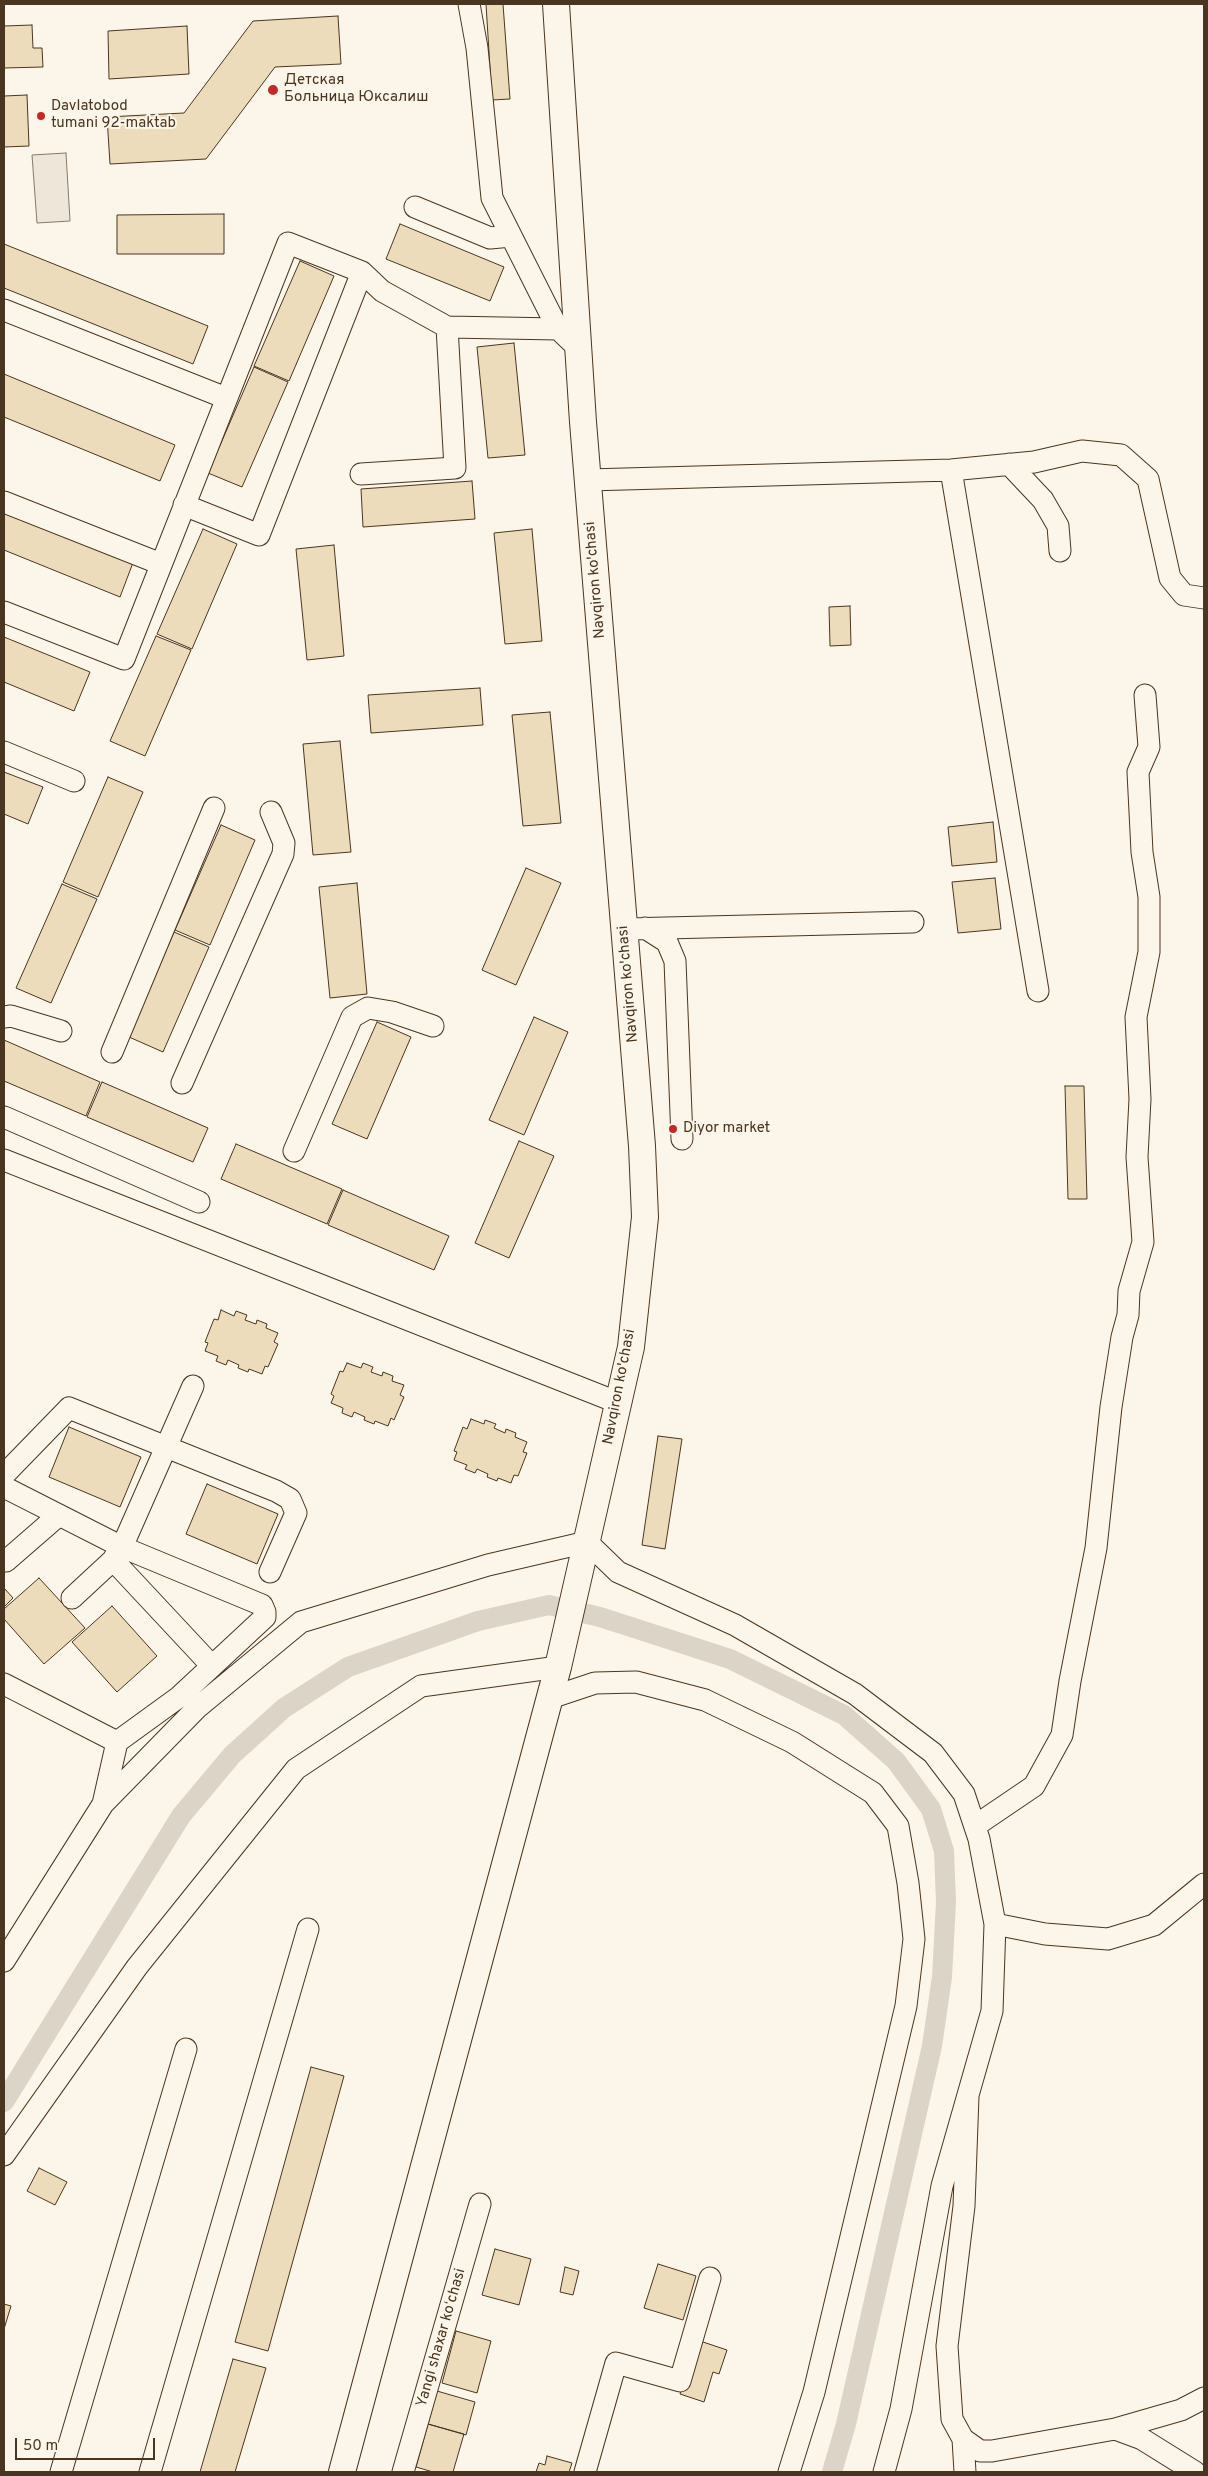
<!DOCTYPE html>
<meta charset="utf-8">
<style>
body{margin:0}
#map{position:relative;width:1208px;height:2476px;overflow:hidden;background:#fbf6e9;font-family:Overpass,sans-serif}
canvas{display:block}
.frame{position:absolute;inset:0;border:5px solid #4a3520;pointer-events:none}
.scale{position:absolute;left:15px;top:2438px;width:140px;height:22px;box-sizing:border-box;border:2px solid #4a3520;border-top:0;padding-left:6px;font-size:15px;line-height:18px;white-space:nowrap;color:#4a3520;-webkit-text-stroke:4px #fbf6e9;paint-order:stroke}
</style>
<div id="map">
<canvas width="1208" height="2476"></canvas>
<div class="frame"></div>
<div class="scale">50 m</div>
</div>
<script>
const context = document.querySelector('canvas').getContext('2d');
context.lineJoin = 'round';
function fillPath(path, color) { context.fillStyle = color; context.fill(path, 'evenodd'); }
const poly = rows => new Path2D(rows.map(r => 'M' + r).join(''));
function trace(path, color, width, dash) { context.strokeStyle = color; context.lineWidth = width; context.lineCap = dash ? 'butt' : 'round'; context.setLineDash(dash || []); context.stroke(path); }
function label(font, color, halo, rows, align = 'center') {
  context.font = font + ' Overpass,sans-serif'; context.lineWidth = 4; context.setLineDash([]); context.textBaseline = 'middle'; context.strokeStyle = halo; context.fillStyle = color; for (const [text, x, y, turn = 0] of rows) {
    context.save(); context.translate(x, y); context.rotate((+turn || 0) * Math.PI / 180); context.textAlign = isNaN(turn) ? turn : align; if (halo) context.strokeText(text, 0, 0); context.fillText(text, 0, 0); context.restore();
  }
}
const green = poly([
 [66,153,70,221,37,223,32,155,66,153]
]);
fillPath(green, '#ede6d9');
trace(green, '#887966', 1);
trace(poly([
 [4,2102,181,1816,232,1755,284,1708,348,1667,478,1621,549,1605,600,1617,730,1659,844,1715,896,1761,931,1809,944,1851,946,1902,942,1977,932,2046,846,2424,832,2472]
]), '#dcd4c6', 20);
const building = poly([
 [486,4,503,4,510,99,492,100,486,4],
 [338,16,341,64,275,67,206,159,110,164,107,117,184,113,253,21,338,16],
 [32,25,33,48,42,48,43,67,4,68,4,26,32,25],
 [187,26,189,74,109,79,108,31,187,26],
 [27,95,29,146,4,147,4,96,27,95],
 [224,214,224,254,117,254,117,215,224,214],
 [400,224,504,267,490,301,386,259,400,224],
 [4,244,208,326,193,364,4,288,4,244],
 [300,261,334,276,289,381,254,366,300,261],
 [514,343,525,455,488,458,477,347,514,343],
 [254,367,288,382,242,487,208,473,254,367],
 [4,374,175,445,160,481,4,417,4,374],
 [472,481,475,519,363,527,361,489,472,481],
 [4,508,134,560,120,597,4,550,4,508],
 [203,529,237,544,192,649,157,634,203,529],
 [532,529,542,641,505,644,494,533,532,529],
 [334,545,344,656,307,660,296,549,334,545],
 [850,606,851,645,830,646,829,607,850,606],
 [156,636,191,650,145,756,110,741,156,636],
 [4,637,90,672,74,711,4,682,4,637],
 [480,688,483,725,371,733,368,695,480,688],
 [550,712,561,823,523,826,512,715,550,712],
 [340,741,351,852,313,855,303,744,340,741],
 [4,772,43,787,28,824,4,814,4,772],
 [108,777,143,792,98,897,63,882,108,777],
 [993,822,997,862,952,866,948,827,993,822],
 [221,825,255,840,210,945,175,930,221,825],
 [526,868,561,883,516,985,482,970,526,868],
 [995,878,1001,929,958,933,952,882,995,878],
 [357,883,367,994,330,998,319,887,357,883],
 [62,884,97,899,51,1003,16,988,62,884],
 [174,932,209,947,163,1052,129,1037,174,932],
 [534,1017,568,1032,524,1135,489,1120,534,1017],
 [377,1022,411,1037,367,1139,332,1124,377,1022],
 [4,1040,100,1082,86,1116,4,1081,4,1040],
 [102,1082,208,1128,193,1162,87,1117,102,1082],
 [1065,1086,1084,1086,1087,1199,1068,1199,1065,1086],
 [519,1141,554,1156,509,1258,475,1243,519,1141],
 [236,1144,342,1189,327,1224,221,1179,236,1144],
 [343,1190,449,1236,434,1270,328,1225,343,1190],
 [221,1310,234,1316,236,1311,247,1315,245,1320,256,1324,257,1320,267,1324,266,1328,278,1333,274,1342,278,1344,268,1367,265,1366,262,1374,249,1369,248,1372,238,1368,239,1365,228,1360,226,1365,216,1361,218,1356,205,1351,208,1343,205,1342,214,1319,218,1320,221,1310],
 [347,1363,361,1368,363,1363,373,1367,371,1372,382,1376,383,1372,393,1376,392,1381,404,1385,400,1395,404,1397,394,1420,391,1418,388,1426,375,1421,374,1424,364,1420,365,1417,354,1412,352,1417,342,1413,343,1408,331,1403,334,1396,331,1394,340,1371,343,1372,347,1363],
 [471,1419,484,1424,485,1420,496,1424,494,1428,505,1433,506,1429,516,1433,515,1437,527,1442,523,1452,527,1453,518,1476,514,1475,511,1483,498,1478,497,1481,487,1477,488,1474,477,1469,475,1473,465,1469,467,1465,454,1460,457,1452,454,1451,463,1427,467,1429,471,1419],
 [69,1427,141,1457,120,1507,49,1477,69,1427],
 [658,1436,682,1439,665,1549,642,1545,658,1436],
 [207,1484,278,1514,257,1564,186,1534,207,1484],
 [39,1578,85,1628,44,1664,4,1619,4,1609,39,1578],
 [4,1588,13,1598,4,1607,4,1588],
 [112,1606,157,1656,117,1692,72,1642,112,1606],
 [311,2067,344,2076,268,2351,235,2342,311,2067],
 [39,2168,67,2182,55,2205,27,2191,39,2168],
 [495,2249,531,2259,519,2305,482,2295,495,2249],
 [658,2264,696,2276,683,2320,644,2308,658,2264],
 [565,2267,579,2271,573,2295,560,2292,565,2267],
 [4,2304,11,2306,4,2329,4,2304],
 [456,2331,491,2341,477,2393,442,2383,456,2331],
 [697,2340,727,2350,719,2374,713,2372,704,2402,680,2394,697,2340],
 [233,2359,266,2368,235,2472,200,2472,233,2359],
 [437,2391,475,2402,466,2435,428,2424,437,2391],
 [428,2424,464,2434,453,2472,433,2472,416,2467,428,2424],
 [547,2456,572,2463,569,2472,536,2472,539,2463,545,2465,547,2456]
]);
fillPath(building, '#ecdcbc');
trace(building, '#4a3520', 1);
const minor = poly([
 [469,4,477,48,492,198,558,329,578,348],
 [415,207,490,238,511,236],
 [362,272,382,291,447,327,558,329],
 [4,310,226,398],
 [1009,464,1043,500,1058,526,1060,551],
 [951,470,1038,991],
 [361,474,455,468,447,327],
 [588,480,951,470,1034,462,1082,451,1121,455,1148,479,1170,578,1184,595,1204,598],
 [4,502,161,564],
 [4,612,124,659,288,243,362,272,259,535,184,505],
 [4,752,74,781],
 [645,928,667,942,675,961,682,1139],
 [624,929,913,922],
 [4,1017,11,1016,61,1031],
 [112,1052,214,808],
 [182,1083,283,854,284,843,271,812],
 [4,1117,199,1202],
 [294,1151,352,1017,368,1008,392,1012,433,1026],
 [4,1160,619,1403],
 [4,1475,69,1408,276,1491,290,1499,296,1513,270,1572],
 [4,1487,122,1547,262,1605,265,1612,265,1617,179,1697,117,1742,103,1804],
 [114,1558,122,1547,193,1386],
 [6,1561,59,1515],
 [72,1598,113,1560,212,1666],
 [4,1684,117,1742],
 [550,1698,595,1683,636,1682,705,1700,792,1742,873,1793,898,1826,908,1883,914,1939,906,2006,814,2392,789,2472],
 [975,1826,1034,1786,1062,1735,1070,1681,1096,1548,1111,1407,1122,1337,1128,1315,1129,1291,1143,1242,1137,1157,1140,1099,1136,1017,1149,952,1149,897,1142,852,1138,772,1149,747,1145,695],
 [4,1961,103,1804,197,1708,301,1622,488,1565,587,1542,618,1572,735,1625,855,1694,933,1753,964,1794,979,1839,995,1924,1045,1934,1108,1939,1154,1925,1204,1884],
 [968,2096,964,2206,947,2346,952,2419,963,2439,980,2451,992,2451,1115,2429,1142,2439,1195,2472],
 [4,2155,137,1967,296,1769,421,1686,558,1667],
 [1115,2429,1181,2410,1204,2398],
 [963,2439,965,2472],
 [61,2472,186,2049],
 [150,2472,308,1929],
 [403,2472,480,2204],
 [585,2472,616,2363,680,2381,710,2278],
 [884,2472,901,2409,942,2186,992,2011,995,1924]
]);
const major = poly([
 [342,2472,558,1667,631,1347,645,1217,642,1146,583,422,556,4]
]);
trace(minor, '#4a3520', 23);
trace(major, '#4a3520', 28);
trace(minor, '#fbf6e9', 21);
trace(major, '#fbf6e9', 26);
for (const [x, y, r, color] of [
 [273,90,6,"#c62828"],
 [41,116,5,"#c62828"],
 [673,1129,5,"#c62828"]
]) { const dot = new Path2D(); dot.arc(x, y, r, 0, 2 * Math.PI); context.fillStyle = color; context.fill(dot); trace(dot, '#fbf6e9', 2); }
label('15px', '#4a3520', '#fbf6e9', [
 ["Детская",284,81],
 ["Больница Юксалиш",284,98],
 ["Davlatobod",51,107],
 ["tumani 92-maktab",51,124],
 ["Diyor market",683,1129]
], 'left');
label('15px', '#4a3520', '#fbf6e9', [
 ["Navqiron ko'chasi",596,580,-95],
 ["Navqiron ko'chasi",629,984,-95],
 ["Navqiron ko'chasi",620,1387,-79],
 ["Yangi shaxar koʻchasi",442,2338,-74]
]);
</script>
